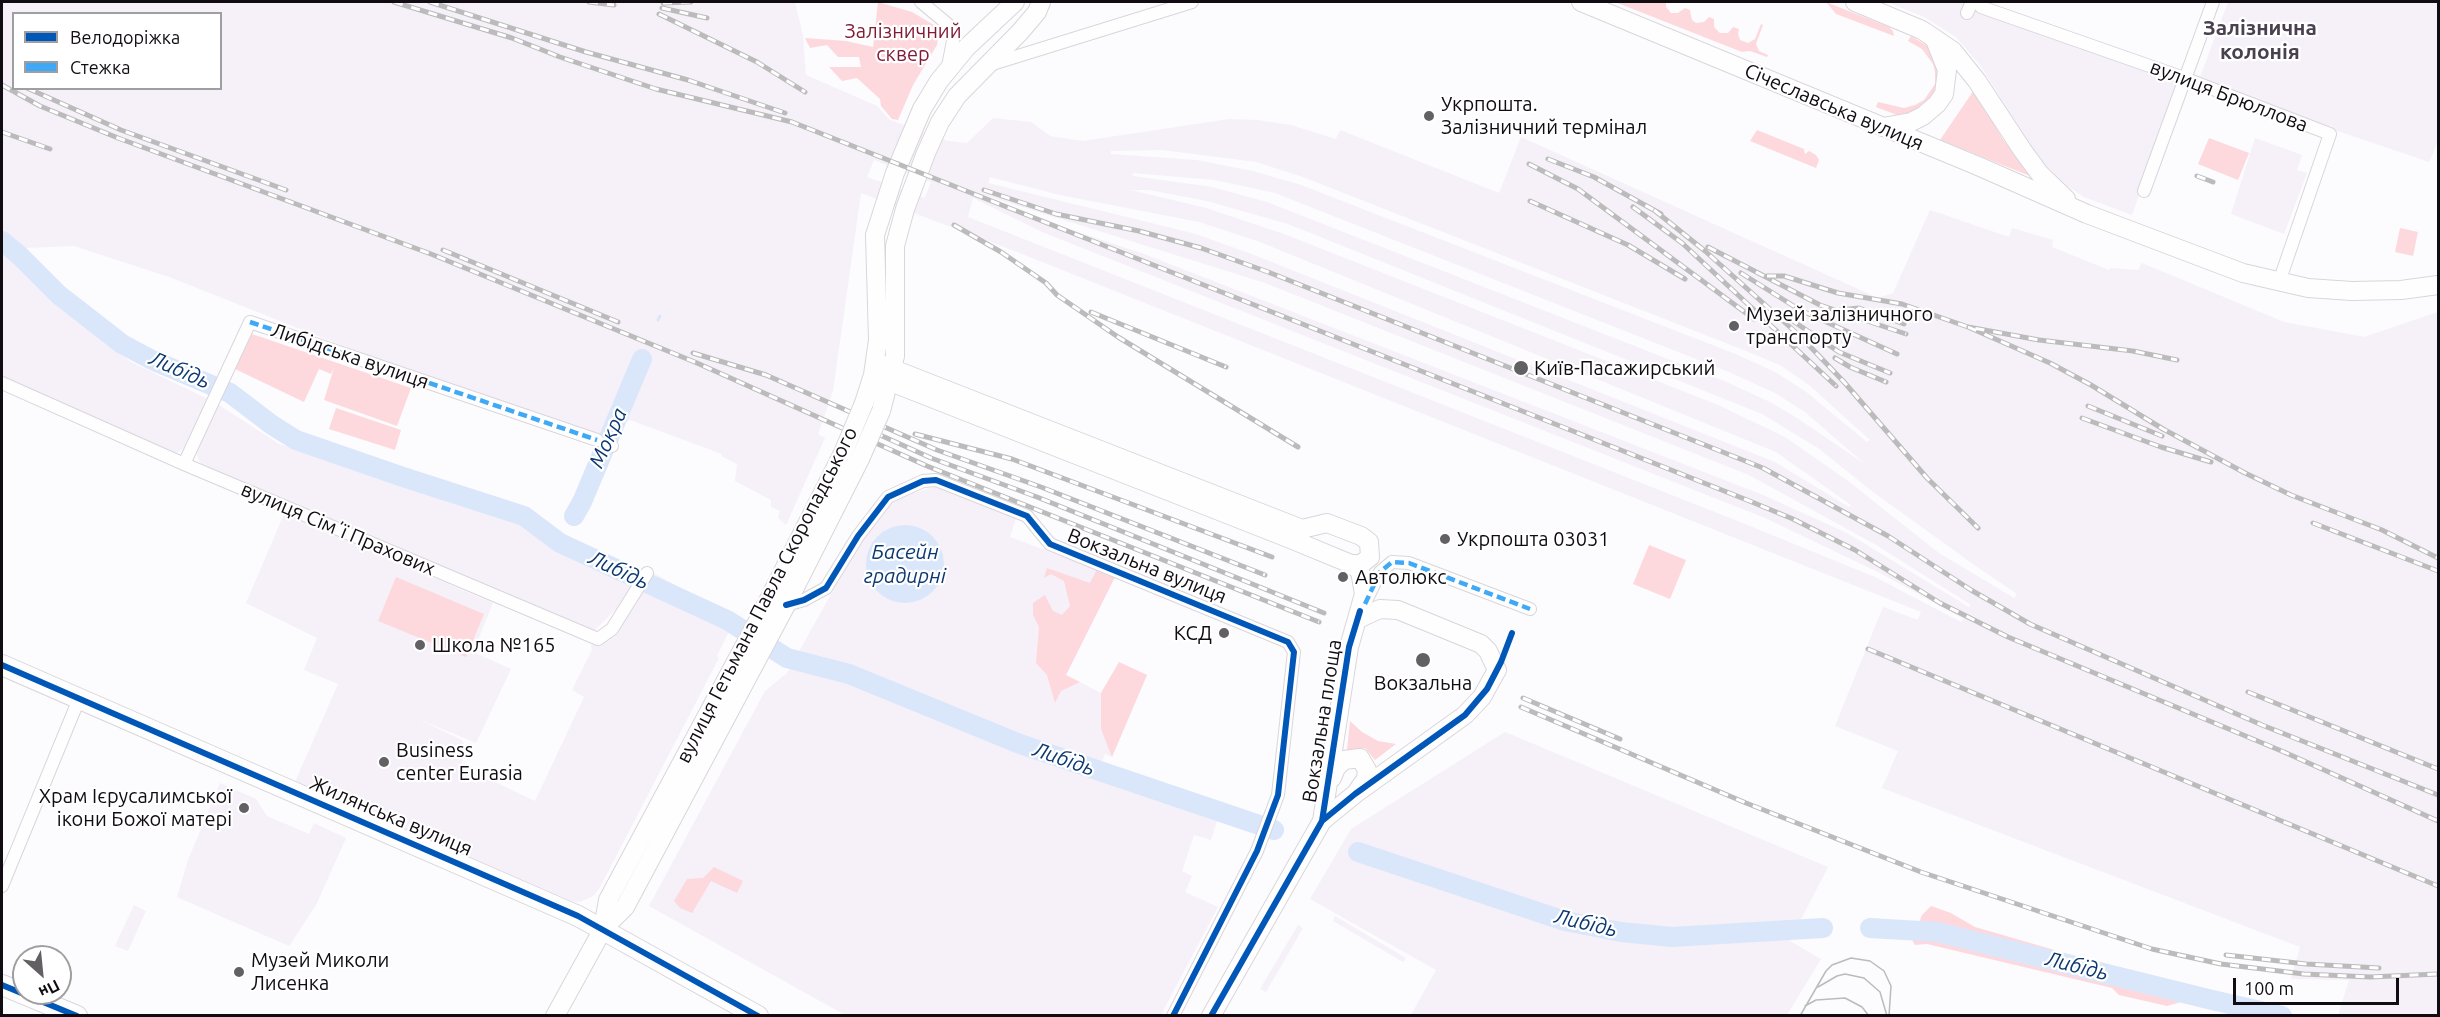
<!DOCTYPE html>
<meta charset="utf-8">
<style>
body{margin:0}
#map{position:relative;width:2440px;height:1017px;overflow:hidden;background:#fcfbfd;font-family:Ubuntu,sans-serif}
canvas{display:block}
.frame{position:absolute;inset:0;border:3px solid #100c12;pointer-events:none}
.legend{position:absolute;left:12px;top:12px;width:210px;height:78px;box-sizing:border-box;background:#fff;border:2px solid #9f9ea0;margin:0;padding:8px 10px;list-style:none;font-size:18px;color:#100c12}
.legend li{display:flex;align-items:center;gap:12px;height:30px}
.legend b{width:30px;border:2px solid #9f9ea0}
.north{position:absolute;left:12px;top:945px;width:60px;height:60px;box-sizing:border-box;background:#fff;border:2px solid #9f9ea0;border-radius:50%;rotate:153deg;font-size:16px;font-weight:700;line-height:24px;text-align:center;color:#100c12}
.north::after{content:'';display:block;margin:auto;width:21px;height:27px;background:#636064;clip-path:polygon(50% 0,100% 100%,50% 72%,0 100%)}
.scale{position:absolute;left:2233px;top:978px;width:166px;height:27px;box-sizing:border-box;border:3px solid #100c12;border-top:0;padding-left:8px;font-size:18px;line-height:21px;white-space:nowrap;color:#100c12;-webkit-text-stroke:4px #fff;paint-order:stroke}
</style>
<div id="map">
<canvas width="2440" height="1017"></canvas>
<div class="frame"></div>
<ul class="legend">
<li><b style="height:8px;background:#0057b8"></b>Велодоріжка</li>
<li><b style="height:8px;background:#3fa9f5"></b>Стежка</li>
</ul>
<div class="north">Пн</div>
<div class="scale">100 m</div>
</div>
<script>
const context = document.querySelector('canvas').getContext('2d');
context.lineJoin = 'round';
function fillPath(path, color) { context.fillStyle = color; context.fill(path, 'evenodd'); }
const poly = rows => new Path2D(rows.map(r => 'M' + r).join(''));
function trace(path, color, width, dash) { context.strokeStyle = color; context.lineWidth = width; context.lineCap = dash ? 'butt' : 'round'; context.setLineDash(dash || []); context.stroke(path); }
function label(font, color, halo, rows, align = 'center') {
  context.font = font + ' Ubuntu,sans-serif'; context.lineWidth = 4.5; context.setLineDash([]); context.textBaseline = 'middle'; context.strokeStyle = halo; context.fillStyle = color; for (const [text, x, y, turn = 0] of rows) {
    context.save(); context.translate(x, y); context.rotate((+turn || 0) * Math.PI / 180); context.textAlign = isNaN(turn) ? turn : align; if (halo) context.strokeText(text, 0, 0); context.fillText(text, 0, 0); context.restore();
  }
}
fillPath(poly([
 [2,2,795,2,803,35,806,75,877,106,890,120,948,141,967,143,993,118,1031,122,1050,136,1083,141,1229,119,1257,120,1291,125,1336,139,1340,130,1499,193,1521,137,1878,298,1893,293,1930,210,2009,237,2012,228,2053,240,2052,247,2109,270,2110,268,2138,270,2142,263,2284,322,2364,337,2438,312,2438,1015,2338,1015,2349,980,2291,979,2300,947,1882,788,1898,751,1835,726,1883,607,1918,620,1921,612,1012,250,861,193,833,391,818,434,825,438,786,525,778,518,780,511,771,507,771,500,735,481,737,464,721,456,722,454,630,420,602,435,373,358,172,278,74,246,24,248,2,231],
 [14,14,220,14,220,88,14,88],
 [1162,150,1256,162,1303,177,1741,349,1780,365,1809,385,1870,440,1867,442,1805,391,1775,372,1738,355,1301,185,1253,171,1196,160,1111,154,1111,151],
 [874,160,931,182,925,198,867,177],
 [1133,173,1215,180,1275,193,1729,372,1775,393,1805,412,1865,464,1797,418,1770,402,1724,381,1267,202,1212,187,1133,176],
 [990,177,1060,195,1199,222,1260,242,1776,452,1851,505,1849,507,1775,462,1254,255,1196,234,988,183],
 [1131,190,1149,190,1207,201,1288,224,1762,414,1818,448,1873,492,1973,564,2017,594,2014,598,1939,553,1848,481,1785,437,1718,405,1284,234,1206,208],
 [984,195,1265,283,1749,475,1878,546,1971,605,1969,607,1847,533,1763,495,1144,254,1039,219,982,198],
 [973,198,1042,232,1765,518,1880,573,1964,619,1961,622,1875,577,1740,522,968,217],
 [1887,2,1975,2,2180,80,2132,215,2084,197,2067,186,2047,166,2026,138,1980,65,1956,37,1924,17],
 [2228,2,2438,2,2438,142,2429,162,2332,129,2331,124,2328,129,2199,80],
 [2255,138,2302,155,2297,170,2307,173,2284,234,2231,214],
 [2,249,11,256,54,304,131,362,208,399,183,449,176,453,170,452,2,379],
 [216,403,279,444,527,521,563,552,632,583,629,590,618,607,592,633,202,465,198,459,197,452],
 [942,485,1016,518,1010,537,1093,568,1112,583,1066,675,1101,693,1119,662,1147,675,1112,757,1105,754,1101,766,1223,802,1211,840,1194,835,1182,871,1192,876,1185,892,1218,907,1161,1015,845,1015,649,906,765,691,787,673,863,537,895,498],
 [284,514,493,603,473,652,511,669,476,743,416,718,462,740,465,746,461,766,535,801,584,697,572,690,592,650,591,645,633,607,651,572,732,615,734,621,717,656,719,658,599,889,593,896,580,902,572,901,295,782,338,684,304,670,317,638,246,603],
 [1505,732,1828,867,1790,941,1821,959,1787,1015,1411,1015,1436,970,1310,899,1351,829],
 [220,783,256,799,267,816,309,834,314,823,346,838,316,905,289,946,177,897,188,860],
 [134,905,146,911,128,951,115,946],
 [1335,916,1406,958,1403,962,1333,921],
 [1298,925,1303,928,1266,992,1260,989]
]), '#f6f0f9');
fillPath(poly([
 [878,2,912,12,934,25,939,32,937,45,913,85,898,120,892,119,881,106,880,99,857,78,842,81,829,67,861,67,859,57,838,57,827,45,810,48,805,38,846,41,873,47],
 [1615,2,1666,2,1666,7,1671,13,1678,13,1685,8,1690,10,1692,20,1696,23,1704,22,1709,17,1714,19,1714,27,1720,33,1728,33,1733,27,1739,29,1738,34,1740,40,1748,43,1755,39,1761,24,1763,25,1756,44,1759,51,1768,55,1767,57,1750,51,1742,52],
 [1826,2,1889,27,1893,31,1894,36,1836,14],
 [1911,36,1929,47,1939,62,1940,80,1935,94,1923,108,1911,114,1897,115,1876,107,1878,102,1904,108,1915,105,1924,100,1935,84,1935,72,1933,64,1922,49,1908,41],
 [1974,90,2002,138,2030,176,1940,140],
 [1757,130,1804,149,1805,154,1809,151,1816,155,1819,160,1816,168,1750,141],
 [2209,138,2249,153,2238,180,2198,164],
 [2400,228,2418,232,2413,256,2395,252],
 [252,334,411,388,397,426,324,400,334,368,331,374,319,369,304,402,235,369],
 [642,359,651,361,623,424,611,442,598,438,630,367,632,371,637,370],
 [336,408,401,430,395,450,329,429],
 [1649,545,1686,560,1670,599,1633,584],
 [1047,568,1090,583,1097,569,1115,577,1066,675,1080,682,1061,691,1055,703,1047,675,1036,663,1039,627,1033,615,1033,603,1045,595,1053,611,1062,615,1070,606,1064,581,1051,574,1044,578],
 [396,577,484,614,466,657,378,621],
 [1119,662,1147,675,1112,757,1101,729,1101,693],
 [1350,721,1362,732,1378,741,1396,744,1375,760,1365,748,1347,750],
 [714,867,743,881,737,893,711,881,692,913,680,908,674,901,687,879,703,878],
 [1931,906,1951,913,1975,927,2127,971,2140,977,2178,986,2190,991,2188,1000,2167,1006,2119,995,2112,988,1927,944,1915,945,1912,940,1922,915]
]), '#fdd9de');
fillPath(poly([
 '866 564a39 39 0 1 1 78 0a39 39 0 1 1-78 0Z'
]), '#dae7fa');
trace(poly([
 [658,320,660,316]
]), '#dae7fa', 3);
trace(poly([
 [2,241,20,256,59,295,122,344,152,360,230,393,272,425,296,440,403,477,524,516,560,543,727,620,787,658,849,674,1020,744,1274,830],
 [574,516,582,502,642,359],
 [1358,852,1565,921,1621,932,1672,937,1823,928],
 [1870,928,1937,932,2208,999,2282,1016]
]), '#dae7fa', 20);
const street = poly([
 [921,2,951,27,953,41,948,66],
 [1981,7,2184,78,2330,134,2279,282],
 [1967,13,1972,2],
 [989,65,1192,2],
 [2144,191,2213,2],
 [2,383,184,464,598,639,612,629,647,573],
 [611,445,612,446],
 [184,464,250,322,597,440],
 [1366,601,1380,572,1392,562,1409,563,1530,609],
 [786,605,804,600,826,588,858,536,888,497,923,481,936,480,1027,516,1050,544,1288,642,1294,652,1278,795,1257,851,1173,1016],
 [2,886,79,699]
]);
const secondary = poly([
 [1581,2,1978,166,2087,214,2243,273,2308,288,2352,291,2401,290,2438,285],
 [1855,2,1922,30,1953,51,1977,81,2023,151,2040,174,2066,199],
 [1883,127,1911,122,1923,116,1937,104,1944,94,1947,70,1935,40],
 [875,362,1302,529,1327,523,1361,536,1369,542,1370,557,1361,564,1351,564],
 [873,375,1288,538,1351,564,1360,571,1364,594,1349,647,1322,821,1211,1016],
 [864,403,873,375,878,340,875,235,895,173,922,109,939,81,966,48,1015,2],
 [881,411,895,356,895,246,905,209,926,153,940,122,957,96,1020,32,1037,12,1041,2],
 [1332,778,1336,768,1344,760,1360,758,1367,770,1366,779,1358,790],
 [1322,821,1355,794,1465,715,1482,697,1497,670,1488,651,1481,644,1398,610,1380,609,1358,619],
 [603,929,608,900,760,617,843,453],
 [555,1016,603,929,625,907,786,605,860,459]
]);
const primary = poly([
 [2,665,578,916,758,1016],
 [2,985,77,1016]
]);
trace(street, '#d9d6db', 14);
trace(secondary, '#d9d6db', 20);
trace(primary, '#d9d6db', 22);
trace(street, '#fffeff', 12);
trace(secondary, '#fffeff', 18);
trace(primary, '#fffeff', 20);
trace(poly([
 [1818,987,1837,976,1845,974,1864,978,1880,992,1887,1016],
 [1805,1006,1816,1000,1845,998,1862,1007,1869,1016],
 [1800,1016,1826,971,1832,965,1851,958,1870,961,1884,971,1891,986,1889,1016]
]), '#bcbbbc', 1.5);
const rail = poly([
 [394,2,512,38,560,57,656,89,792,122,1747,500,1793,519,1855,550,1940,603,2008,637,2284,752,2438,821],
 [430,2,586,52,688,80,785,113],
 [589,2,614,5],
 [663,3,691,2],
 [662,8,707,18],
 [659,14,757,62,805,92],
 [2,85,40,106,118,138,431,254,697,363,927,466,1319,622],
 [27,88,121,130,286,190],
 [2,132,50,149],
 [1548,159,1594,177,1661,214],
 [1529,164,1578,189,1754,319],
 [2197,176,2213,182],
 [984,190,1056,214,1139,231,1201,248,1268,272,1763,468,1888,536,1971,590,2030,624,2262,725,2438,795],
 [1530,201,1628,245,1685,279],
 [1633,207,1682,243,1836,386],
 [1654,210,1705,251,1801,337,1844,382,1927,478,1978,528],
 [954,225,1001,252,1046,283,1057,295,1118,337,1298,447],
 [1708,247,1820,305,1906,334],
 [443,250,618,322],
 [1741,273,1800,310,1897,354],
 [1767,276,1784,276,1838,293,1902,304,1968,327,2039,340,2133,351,2177,360],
 [1840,310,1859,308,1904,324],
 [1091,312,1226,367],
 [1790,319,1839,352,1890,373],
 [1968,327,2050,363,2091,385,2163,429,2245,473,2291,495,2382,530,2438,558],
 [693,353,766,375,937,450,1041,487,1265,575],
 [1835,358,1850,367,1886,382],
 [2088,406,2162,436],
 [2082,418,2161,447,2211,462],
 [858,425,931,458,1037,497,1324,613],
 [915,434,1012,459,1272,557],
 [2313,523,2438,571],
 [1868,649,2438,886],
 [2248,692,2438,769],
 [1523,698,1620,739],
 [1521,707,1746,803,1921,872,2152,949,2221,964,2304,974,2370,977,2438,974],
 [2226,955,2306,964,2379,968]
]);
trace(rail, '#bcbbbc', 5);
trace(rail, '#fff', 3, [9]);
const secondaryBridge = poly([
 [843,453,864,403],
 [860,459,881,411]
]);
trace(secondaryBridge, '#d9d6db', 20, []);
trace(secondaryBridge, '#fffeff', 18);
trace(poly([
 [250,322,597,440],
 [1365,604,1380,572,1392,562,1409,563,1530,609]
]), '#3fa9f5', 4.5, [9, 4.5]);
trace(poly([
 [786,605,804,600,826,588,858,536,888,497,923,481,936,480,1027,516,1050,544,1288,642,1294,652,1278,795,1257,851,1173,1016],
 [2,665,578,916,758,1016],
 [1322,821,1355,794,1465,715,1487,689,1501,662,1512,633],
 [2,985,77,1016],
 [1211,1016,1322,821,1349,647,1360,611]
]), '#0057b8', 6);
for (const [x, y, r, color] of [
 [1429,116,6,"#636064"],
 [1734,326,6,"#636064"],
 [1521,368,8,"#636064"],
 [1445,539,6,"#636064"],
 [1343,577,6,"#636064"],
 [1224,633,6,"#636064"],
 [420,645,6,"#636064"],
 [1423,660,8,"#636064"],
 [384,762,6,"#636064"],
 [244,808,6,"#636064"],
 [239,972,6,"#636064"]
]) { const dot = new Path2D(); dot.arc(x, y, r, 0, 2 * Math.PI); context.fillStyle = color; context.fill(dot); trace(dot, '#fff', 2); }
label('20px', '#7f1b35', '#fff', [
 ["Залізничний",903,31],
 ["сквер",903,54]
]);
label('20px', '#100c12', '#fff', [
 ["вулиця Брюллова",2229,96,21],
 ["Січеславська вулиця",1834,107,23],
 ["Либідська вулиця",350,356,19],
 ["вулиця Сімʼї Прахових",338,529,23],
 ["Вокзальна вулиця",1147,566,22],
 ["вулиця Гетьмана Павла Скоропадського",767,595,-63],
 ["Вокзальна площа",1322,721,-81],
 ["Жилянська вулиця",391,816,23]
]);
label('20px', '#100c12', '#fff', [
 ["Укрпошта.",1441,104],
 ["Залізничний термінал",1441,127],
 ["Музей залізничного",1746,314],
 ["транспорту",1746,337],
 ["Київ-Пасажирський",1534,368],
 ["Укрпошта 03031",1457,539],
 ["Автолюкс",1355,577],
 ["КСД",1212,633,"right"],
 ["Школа №165",432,645],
 ["Вокзальна",1423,683,"center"],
 ["Business",396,750],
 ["center Eurasia",396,773],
 ["Храм Ієрусалимської",232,796,"right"],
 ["ікони Божої матері",232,819,"right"],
 ["Музей Миколи",251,960],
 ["Лисенка",251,983]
], 'left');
label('bold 21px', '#4a4150', '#fff', [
 ["Залізнична",2260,28],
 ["колонія",2260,52]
]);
label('italic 21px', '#0c3971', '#fff', [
 ["Либідь",180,370,24],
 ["Мокра",608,438,-66],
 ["Басейн",905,552],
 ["градирні",905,576],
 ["Либідь",619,570,25],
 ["Либідь",1064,759,19],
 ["Либідь",1586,923,13],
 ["Либідь",2077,966,14]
]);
</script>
